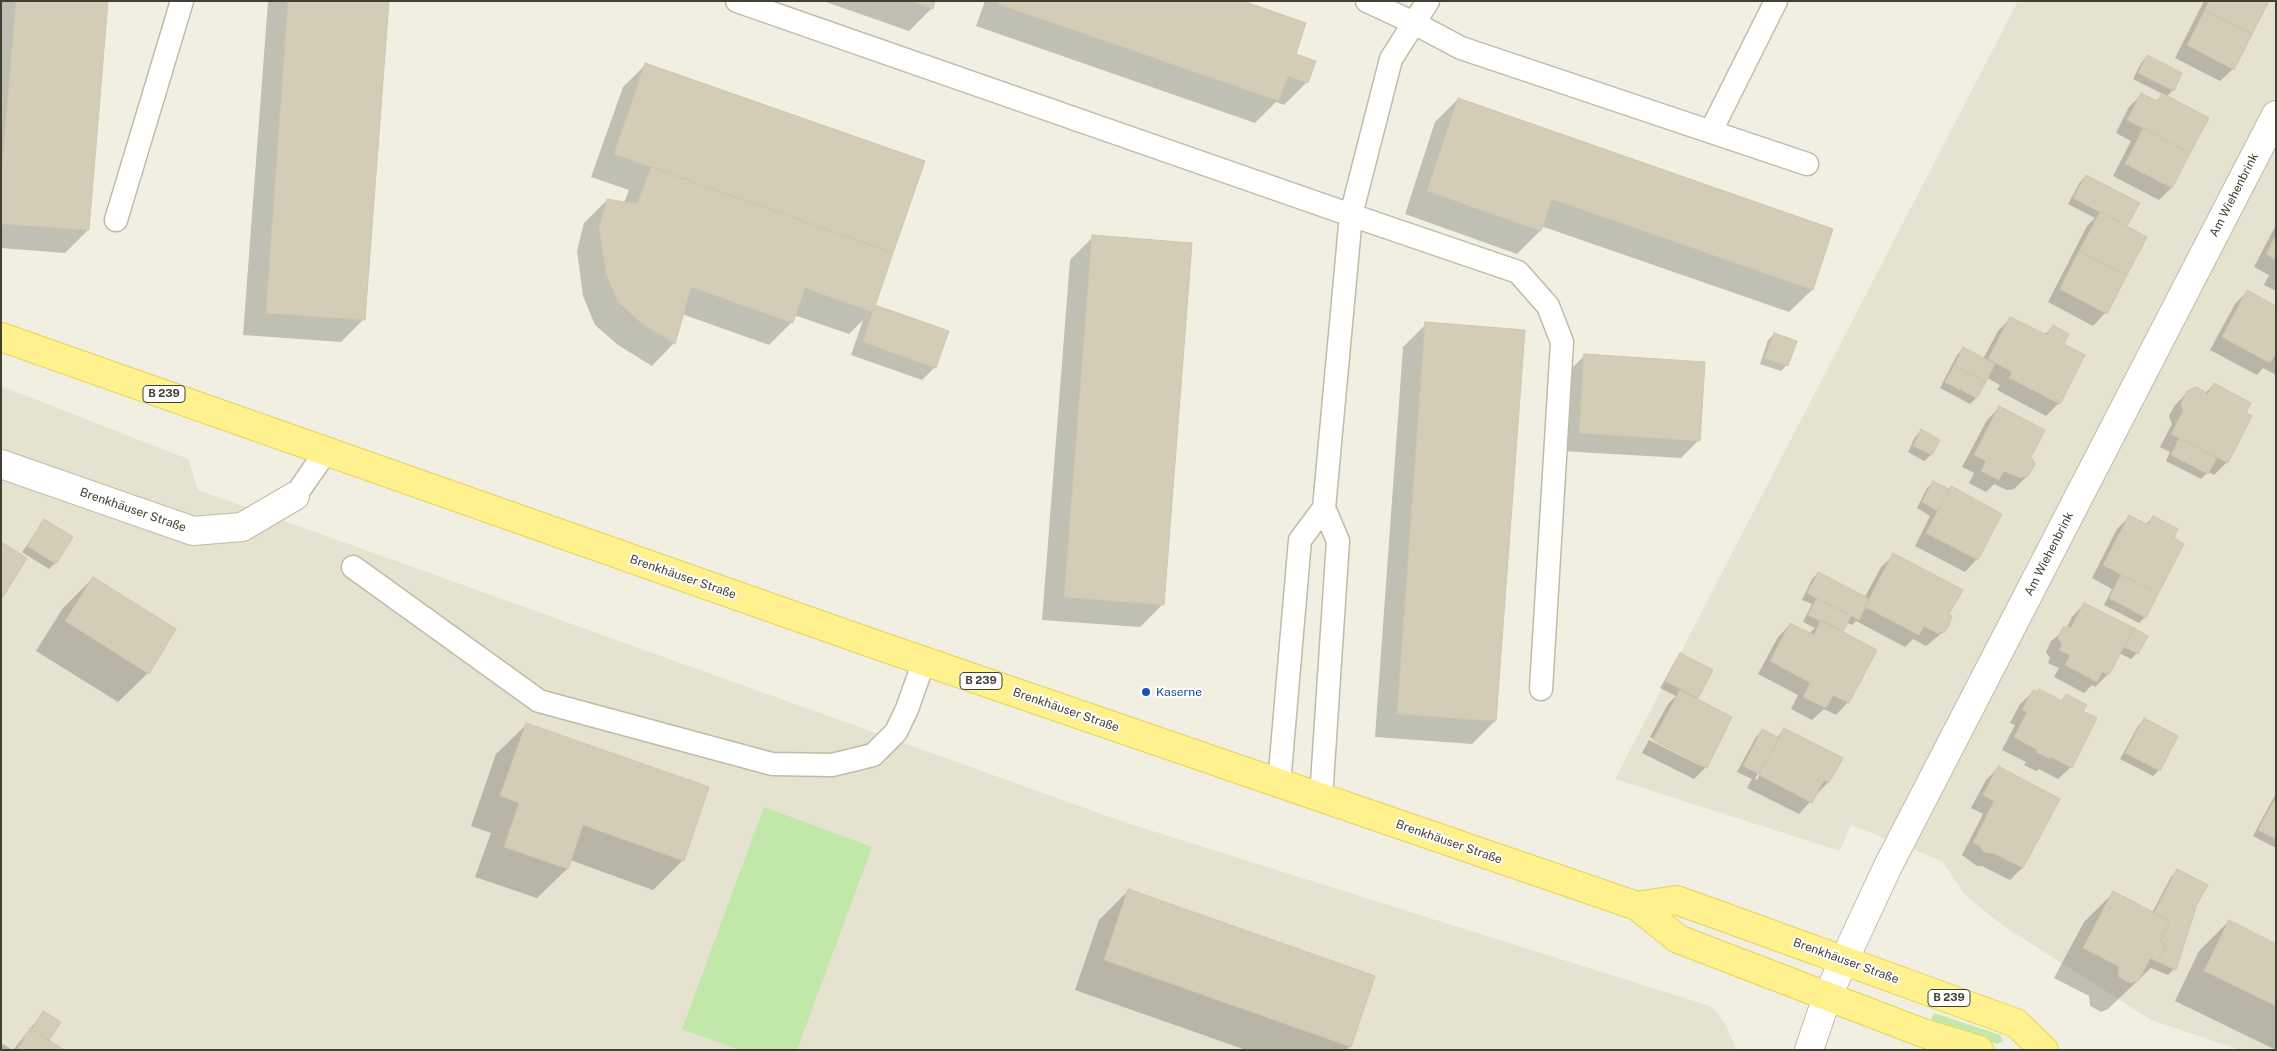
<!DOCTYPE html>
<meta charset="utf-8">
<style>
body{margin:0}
#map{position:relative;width:2277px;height:1051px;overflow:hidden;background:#f1efe2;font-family:"Public Sans",sans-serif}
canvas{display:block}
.frame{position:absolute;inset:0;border:2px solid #433f32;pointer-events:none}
</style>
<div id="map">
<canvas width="2277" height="1051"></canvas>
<div class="frame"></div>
</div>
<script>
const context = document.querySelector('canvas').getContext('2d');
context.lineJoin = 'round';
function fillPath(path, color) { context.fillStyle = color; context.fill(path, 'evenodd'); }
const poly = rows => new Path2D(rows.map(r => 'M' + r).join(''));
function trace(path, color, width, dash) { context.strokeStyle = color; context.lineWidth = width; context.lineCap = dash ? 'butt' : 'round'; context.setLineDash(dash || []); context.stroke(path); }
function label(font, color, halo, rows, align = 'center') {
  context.font = font + ' "Public Sans",sans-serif'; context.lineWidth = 4; context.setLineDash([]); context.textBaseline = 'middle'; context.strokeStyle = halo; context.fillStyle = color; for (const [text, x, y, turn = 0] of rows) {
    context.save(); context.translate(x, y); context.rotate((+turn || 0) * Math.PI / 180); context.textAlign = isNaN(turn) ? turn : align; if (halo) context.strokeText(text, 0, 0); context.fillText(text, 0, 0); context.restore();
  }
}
fillPath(poly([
 [2018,1,2276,1,2276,1050,2240,1050,2151,1020,2002,925,1965,895,1942,861,1851,825,1840,851,1615,779],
 [1,386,188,459,198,490,1124,822,1713,1007,1725,1024,1737,1050,1,1050]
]), '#e6e2d0');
fillPath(poly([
 [764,807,872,847,797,1050,739,1050,682,1029],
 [1934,1013,2000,1035,2003,1041,1997,1044,1931,1020]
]), '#c1e7a9');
fillPath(poly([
 [1,1,106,1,88,230,65,253,1,248],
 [268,1,387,1,364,319,341,342,243,335],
 [823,1,934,1,932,8,909,31],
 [985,1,1239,1,1294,54,1307,82,1284,105,1276,102,1255,123,976,26],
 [2204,1,2268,1,2233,69,2220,81,2175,58],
 [2147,57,2173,90,2166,97,2207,118,2171,188,2159,200,2113,176,2131,141,2116,133,2129,107,2142,94,2155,102,2163,94,2133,79,2141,63],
 [646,64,872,310,935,367,922,380,851,355,863,320,849,334,794,315,792,322,769,345,682,314,674,343,652,366,618,345,595,325,583,296,577,251,584,223,607,200,624,203,629,190,591,177,623,87],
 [1458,99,1812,290,1789,312,1541,226,1540,231,1517,254,1405,214,1435,122],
 [2086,176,2126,226,2105,313,2093,326,2048,302,2087,226,2095,218,2068,204,2080,182],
 [2276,225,2276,291,2264,285,2269,275,2254,267],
 [1093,237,1163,604,1140,627,1042,620,1070,260],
 [2247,292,2276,307,2276,375,2263,368,2257,375,2210,350,2235,304],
 [2010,319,2044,335,2053,327,2063,345,2059,403,2046,416,1997,390,2000,385,1987,378,1976,398,1970,404,1940,388,1957,355,1963,349,1983,359,1998,331],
 [1426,324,1495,721,1472,744,1375,737,1403,347],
 [1774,334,1787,365,1781,371,1760,364,1768,340],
 [1584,356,1699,440,1681,458,1561,451,1566,374],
 [2214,385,2227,462,2214,475,2208,472,2201,479,2166,461,2170,452,2160,447,2172,424,2169,416,2175,405,2188,392,2205,393],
 [1999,408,2030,457,2027,476,2014,489,2007,490,1994,484,1986,492,1969,483,1974,473,1962,467,1987,420],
 [1921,431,1938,440,1931,455,1924,461,1908,452,1915,437],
 [1934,482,1949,490,1951,488,1977,559,1965,572,1915,546,1930,516,1917,508,1927,488],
 [2129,517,2145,525,2153,517,2172,539,2182,545,2145,617,2139,623,2104,605,2112,589,2092,578,2117,529],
 [45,520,55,563,49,569,22,552],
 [1894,555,1948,615,1943,632,1926,646,1913,639,1905,647,1856,621,1852,625,1846,622,1841,632,1848,702,1836,715,1824,709,1812,720,1791,709,1798,695,1758,674,1778,637,1790,625,1809,634,1815,628,1803,622,1812,604,1802,600,1812,579,1818,573,1865,597,1881,567],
 [93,578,148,673,118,702,36,651,63,608],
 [2084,604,2146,636,2137,653,2131,659,2119,653,2108,674,2095,687,2092,685,2084,693,2054,677,2059,668,2048,663,2050,658,2046,652,2051,641,2066,629,2072,617],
 [1681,655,1711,670,1695,699,1706,767,1694,779,1642,753,1649,740,1703,767,1703,764,1650,737,1668,704,1676,696,1660,688,1675,661],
 [2039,690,2061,701,2066,696,2082,712,2071,767,2058,779,2039,769,2036,771,2024,765,2026,762,2002,750,2015,725,2010,723,2020,704,2033,692,2036,693],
 [2144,720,2159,770,2153,776,2120,759,2138,726],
 [526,725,683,860,653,890,570,860,567,869,537,898,475,877,491,833,471,826,496,754],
 [1785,729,1828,782,1799,814,1747,788,1752,779,1737,772,1756,737,1762,731,1776,738],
 [1775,742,1778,742,1757,780,1755,779],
 [1998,768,2022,868,2010,880,1982,866,1977,866,1962,855,1983,814,1971,808,1986,780],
 [2276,793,2276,848,2253,836],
 [2177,871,2196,904,2174,969,2168,975,2151,968,2108,1009,2101,1012,2090,1006,2089,996,2054,978,2084,922,2113,893,2152,913,2171,877],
 [1129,890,1350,1046,1346,1050,1246,1050,1075,990,1099,920],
 [2229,921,2276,945,2276,1050,2175,1001,2199,951],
 [43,1013,47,1040,62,1050,13,1050],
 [1,1043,13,1050,1,1050]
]), '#0003');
const building = poly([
 [16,1,108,1,89,230,1,224,1,178,16,1],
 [288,1,389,1,365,320,266,313,288,1],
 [911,1,935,1,933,9,911,1],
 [999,1,1243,1,1306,23,1296,54,1316,61,1308,83,1288,76,1279,101,998,4,999,1],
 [2209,1,2269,1,2252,34,2205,10,2209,1],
 [2205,10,2252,34,2234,70,2187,45,2205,10],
 [2147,55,2182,73,2174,91,2138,73,2147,55],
 [645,63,925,161,893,253,614,154,645,63],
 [2141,93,2157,101,2162,93,2209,118,2190,153,2127,120,2141,93],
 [1458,98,1833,229,1813,290,1552,199,1541,231,1427,191,1458,98],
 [2143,128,2190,153,2172,188,2125,164,2143,128],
 [651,167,893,253,873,312,805,288,793,323,691,287,675,344,641,323,618,302,606,273,599,227,607,199,637,204,651,167],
 [2086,175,2140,203,2127,226,2073,198,2086,175],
 [2100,212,2147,237,2127,275,2079,251,2100,212],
 [1092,235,1192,243,1164,605,1064,597,1092,235],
 [2276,235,2276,260,2266,254,2276,235],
 [2079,251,2127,275,2107,314,2060,289,2079,251],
 [2247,290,2276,306,2276,353,2270,363,2222,337,2247,290],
 [875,305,949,331,936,368,863,342,875,305],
 [2010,317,2047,335,2053,325,2069,334,2064,344,2085,355,2060,404,2009,378,2012,372,1988,359,2010,317],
 [1425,322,1525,330,1496,721,1397,714,1425,322],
 [1774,333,1797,341,1788,366,1765,358,1774,333],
 [1963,347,1995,364,1986,382,1954,366,1963,347],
 [1584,354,1705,362,1700,441,1579,433,1584,354],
 [1954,366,1986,382,1977,398,1945,382,1954,366],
 [2214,383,2251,403,2246,413,2252,416,2228,463,2171,434,2183,411,2181,403,2187,391,2196,387,2208,394,2214,383],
 [1999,406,2045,430,2031,457,2035,464,2028,476,2020,478,2004,471,1999,480,1981,471,1986,461,1974,455,1999,406],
 [1921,429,1940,440,1932,455,1913,446,1921,429],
 [2179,438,2217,458,2208,474,2171,455,2179,438],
 [1933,481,1949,489,1938,511,1922,502,1933,481],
 [1951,486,2002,514,1978,560,1926,533,1951,486],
 [2129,515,2148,525,2153,516,2178,529,2174,538,2184,544,2158,594,2103,565,2129,515],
 [44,519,73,537,56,564,27,546,44,519],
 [1,542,27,558,1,600,1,542],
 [1893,553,1963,590,1949,614,1952,616,1949,625,1944,633,1941,631,1939,634,1924,626,1919,635,1865,607,1893,553],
 [1818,572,1870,599,1859,620,1807,593,1818,572],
 [2121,575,2158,594,2146,618,2109,598,2121,575],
 [93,577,176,629,149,674,65,621,93,577],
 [1817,598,1851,616,1843,632,1808,615,1817,598],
 [2084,603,2134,628,2109,675,2102,672,2097,682,2065,665,2070,655,2059,650,2062,645,2058,638,2063,627,2071,627,2084,603],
 [1821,620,1877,650,1849,703,1833,695,1826,708,1803,697,1810,683,1770,661,1790,623,1814,635,1821,620],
 [2134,628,2148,636,2138,654,2124,647,2134,628],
 [1680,653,1713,670,1698,698,1665,681,1680,653],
 [2039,689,2062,701,2066,694,2087,705,2083,711,2097,718,2072,768,2051,757,2050,759,2036,752,2037,750,2014,737,2027,712,2022,710,2033,690,2038,692,2039,689],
 [1680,690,1732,717,1707,768,1653,740,1680,690],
 [2144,718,2178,736,2160,771,2125,753,2144,718],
 [526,723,709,787,684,861,583,825,568,869,504,847,519,803,500,796,526,723],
 [1784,728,1843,758,1829,783,1824,780,1812,803,1759,775,1784,728],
 [1762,729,1779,738,1759,774,1743,766,1762,729],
 [1998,766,2060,799,2023,868,1995,854,1984,852,1980,846,1973,843,1994,801,1983,795,1998,766],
 [2275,799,2276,799,2276,839,2258,830,2275,799],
 [2177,869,2208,885,2197,904,2176,970,2158,962,2167,945,2160,941,2170,921,2154,913,2177,869],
 [1128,889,1375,976,1351,1047,1104,960,1128,889],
 [2113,891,2170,921,2160,941,2167,945,2158,962,2150,958,2139,980,2131,983,2119,977,2118,966,2083,948,2113,891],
 [2229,920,2276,944,2276,1006,2204,971,2229,920],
 [43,1011,61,1022,49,1040,32,1029,43,1011],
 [30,1028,32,1029,64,1050,17,1050,30,1028]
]);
fillPath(building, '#d3cdb7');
trace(building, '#cec6aa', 1);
const lane = poly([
 [737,1,1351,215,1324,508,1338,541,1321,798],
 [1367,1,1414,23,1461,48,1807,164],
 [1428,1,1391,59,1351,215,1518,272,1548,306,1562,342,1541,689],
 [1711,131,1776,1],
 [116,220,182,1],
 [295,496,327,450],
 [353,567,539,701,772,764,832,765,873,755,896,732,907,709,924,661],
 [1279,784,1300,540,1324,508]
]);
const street = poly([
 [1,464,193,531,242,527,295,496],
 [1809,1050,1827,997,1888,866,2276,115]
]);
const primary = poly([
 [1,337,880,646,1637,906,1678,939,1923,1033,1979,1050],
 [1637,906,1676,900,1721,916,2016,1023,2044,1050]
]);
trace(lane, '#c0bba7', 25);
trace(street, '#c0bba7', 30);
trace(primary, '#e5d25c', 30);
trace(lane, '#fff', 22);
trace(street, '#fff', 28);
trace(primary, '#fff18d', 28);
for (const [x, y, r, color] of [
 [1146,692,5,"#1a4fb4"]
]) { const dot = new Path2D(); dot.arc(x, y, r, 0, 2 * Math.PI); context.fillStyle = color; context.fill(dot); trace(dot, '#fff', 2); }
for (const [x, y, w] of [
 [164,394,42],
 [981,681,42],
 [1949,998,42]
]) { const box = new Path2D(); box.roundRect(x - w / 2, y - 8.5, w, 17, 4); context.fillStyle = '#fff'; context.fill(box); trace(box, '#433f32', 1); }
label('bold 11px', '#433f32', null, [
 ["B 239",164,394],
 ["B 239",981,681],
 ["B 239",1949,998]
]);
label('12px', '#433f32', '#fff', [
 ["Am Wiehenbrink",2234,195,-63],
 ["Brenkhäuser Straße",133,510,19],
 ["Am Wiehenbrink",2049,554,-63],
 ["Brenkhäuser Straße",683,577,19],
 ["Brenkhäuser Straße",1066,710,19],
 ["Brenkhäuser Straße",1449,842,19],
 ["Brenkhäuser Straße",1846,961,20]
]);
label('12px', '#164399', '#fff', [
 ["Kaserne",1156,692]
], 'left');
</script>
